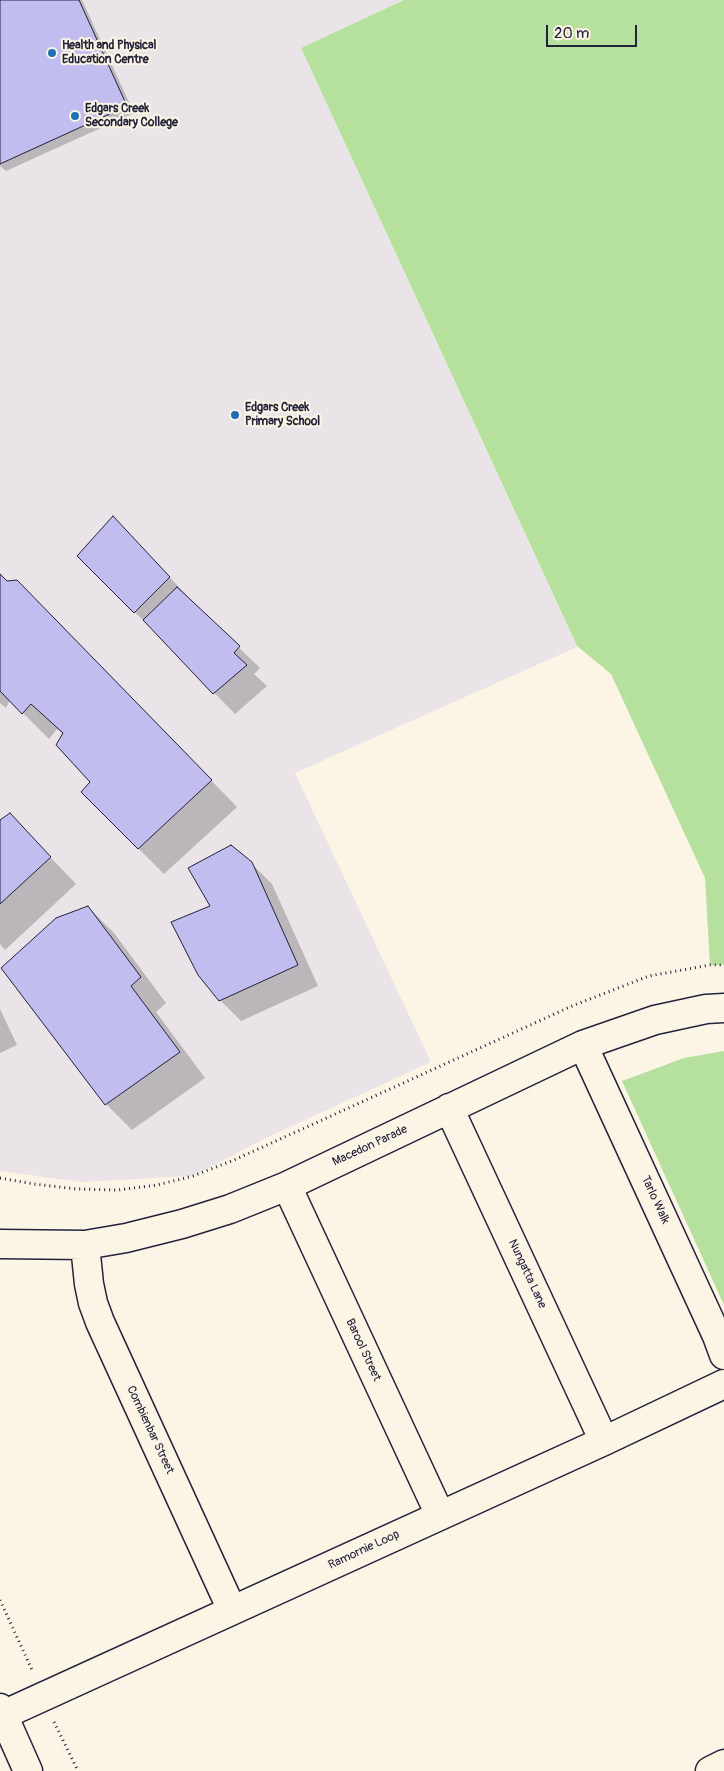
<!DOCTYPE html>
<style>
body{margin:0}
#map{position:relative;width:724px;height:1771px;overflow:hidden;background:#fcf5e5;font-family:Pangolin,sans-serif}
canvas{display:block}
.scale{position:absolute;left:546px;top:25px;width:91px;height:22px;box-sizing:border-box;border:2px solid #22223b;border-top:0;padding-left:6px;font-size:15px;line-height:18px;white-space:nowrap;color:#22223b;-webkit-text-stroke:4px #fcf5e5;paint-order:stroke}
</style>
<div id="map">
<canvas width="724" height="1771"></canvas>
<div class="scale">20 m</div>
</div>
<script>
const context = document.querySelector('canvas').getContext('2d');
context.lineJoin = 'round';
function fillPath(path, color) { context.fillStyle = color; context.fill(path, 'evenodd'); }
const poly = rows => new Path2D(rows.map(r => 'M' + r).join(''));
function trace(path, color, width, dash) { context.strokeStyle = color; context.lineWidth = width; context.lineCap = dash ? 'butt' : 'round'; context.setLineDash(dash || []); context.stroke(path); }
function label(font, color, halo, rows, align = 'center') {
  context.font = font + ' Pangolin,sans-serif'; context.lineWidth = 4; context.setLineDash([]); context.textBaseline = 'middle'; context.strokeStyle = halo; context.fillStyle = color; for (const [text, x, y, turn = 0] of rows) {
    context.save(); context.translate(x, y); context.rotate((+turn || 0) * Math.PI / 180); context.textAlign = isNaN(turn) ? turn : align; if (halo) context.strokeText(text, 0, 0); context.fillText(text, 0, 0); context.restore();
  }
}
fillPath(poly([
 [0,0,404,0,301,48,577,647,295,773,431,1062,266,1138,193,1176,81,1182,0,1171]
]), '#eae4e8');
fillPath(poly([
 [404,0,724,0,724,965,710,965,705,878,611,674,577,646,301,48],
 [724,1051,724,1305,622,1081,684,1058]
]), '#b6e09d');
fillPath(poly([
 [0,0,82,0,134,113,6,171,0,166],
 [134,539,190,599,189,600,260,668,254,674,267,686,235,714,156,633,78,556],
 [0,576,43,607,237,807,164,874,82,792,92,782,63,734,57,729,49,739,10,700,6,708,0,703],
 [10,815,76,884,5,950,0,944,0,822],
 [251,863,272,884,318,986,241,1021,220,1000,212,906],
 [88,907,114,933,166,1003,156,1012,205,1078,132,1130,106,1104],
 [0,1009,17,1045,0,1053]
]), '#0003');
const building = poly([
 [0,0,79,0,127,106,0,164,0,0],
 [113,516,170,577,134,613,77,556,113,516],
 [0,574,7,581,17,580,212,780,138,849,81,792,90,782,56,745,63,733,31,704,22,714,0,691,0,574],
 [177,587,240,646,234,653,247,665,213,694,143,620,177,587],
 [10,813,51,857,0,904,0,820,10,813],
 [231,845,252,862,298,965,219,1001,198,975,171,922,210,906,188,868,231,845],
 [88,906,141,977,131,986,180,1052,105,1105,1,968,56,918,88,906]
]);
fillPath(building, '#c1bdef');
trace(building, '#22223b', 1);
const minor = poly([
 [583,1045,717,1336,724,1355],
 [449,1108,604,1441],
 [287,1186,440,1515],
 [0,1244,85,1245,126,1238,182,1224,230,1209,287,1186,583,1045,655,1020,706,1009,724,1008],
 [85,1245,89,1284,93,1303,100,1322,232,1610],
 [0,1708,28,1771],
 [3,1715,604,1441,724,1384],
 [710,1771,724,1764]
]);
trace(minor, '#22223b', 31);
trace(poly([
 [0,1178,34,1184,77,1189,118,1190,157,1185,193,1176,234,1160,309,1126,572,1006,649,976,710,965,724,965],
 [0,1600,32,1670],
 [54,1722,78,1771]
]), '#22223b', 3, [1, 4]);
trace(minor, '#fcf5e5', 28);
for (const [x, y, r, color] of [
 [52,53,5,"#1f6fb2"],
 [75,116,5,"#1f6fb2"],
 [235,415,5,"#1f6fb2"]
]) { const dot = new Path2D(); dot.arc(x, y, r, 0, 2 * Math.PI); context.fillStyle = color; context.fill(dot); trace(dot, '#fcf5e5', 2); }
label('bold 12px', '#22223b', '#fcf5e5', [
 ["Health and Physical",62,46],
 ["Education Centre",62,60],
 ["Edgars Creek",85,109],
 ["Secondary College",85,123],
 ["Edgars Creek",245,408],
 ["Primary School",245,422]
], 'left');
label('12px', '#22223b', '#fcf5e5', [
 ["Macedon Parade",370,1146,-25],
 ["Tarlo Walk",655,1200,65],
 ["Nungatta Lane",527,1274,65],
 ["Barool Street",363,1350,65],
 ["Combienbar Street",150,1430,65],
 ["Ramornie Loop",364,1550,-25]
]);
</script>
